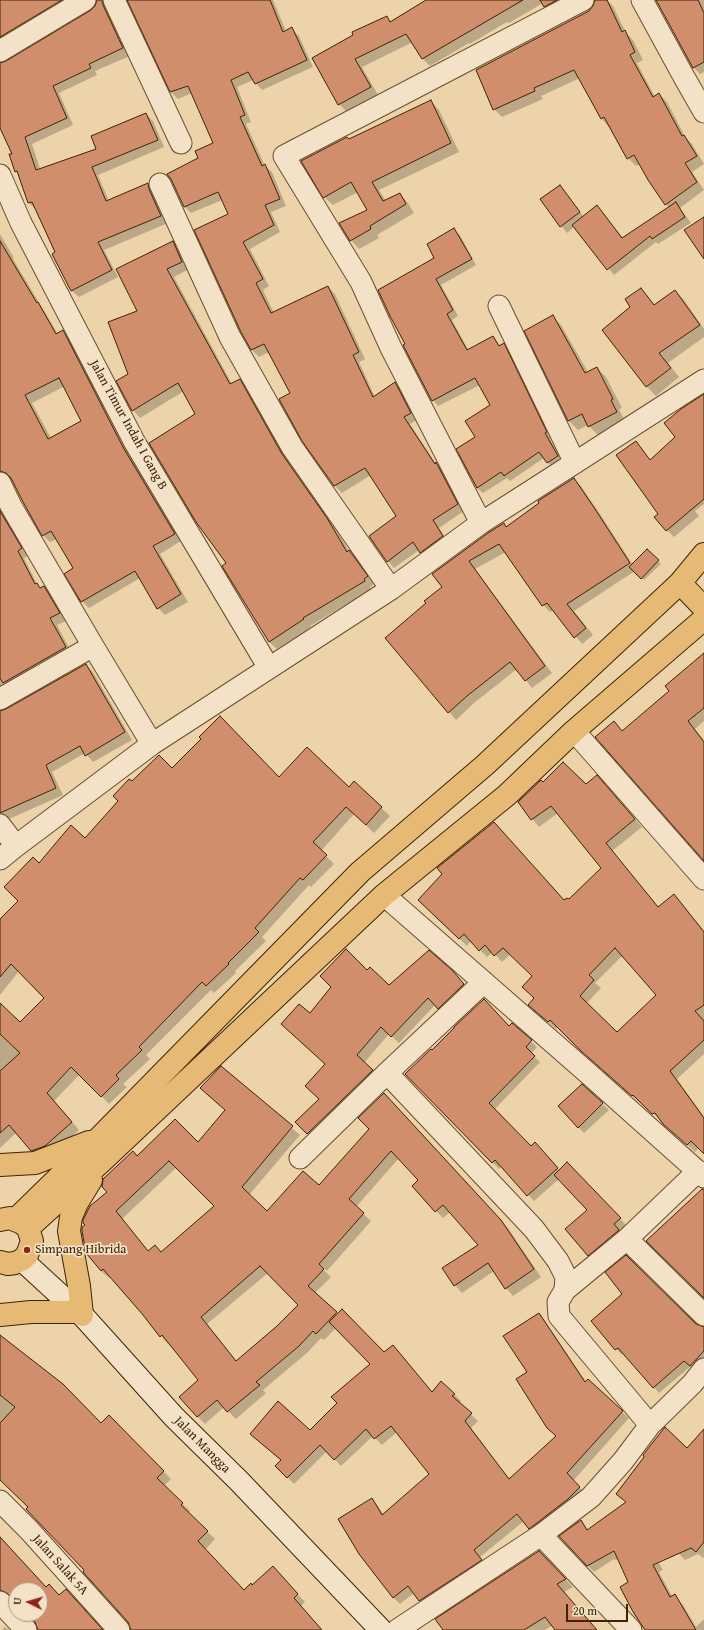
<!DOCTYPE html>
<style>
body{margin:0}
#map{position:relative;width:704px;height:1630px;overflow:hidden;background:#ecd3a9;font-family:"Gentium Book Plus",serif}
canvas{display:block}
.north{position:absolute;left:8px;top:1582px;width:40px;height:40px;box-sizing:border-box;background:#f3e2c7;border:1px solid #ab9679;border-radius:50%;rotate:275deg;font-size:11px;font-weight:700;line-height:16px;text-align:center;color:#3f2305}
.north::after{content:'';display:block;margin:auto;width:14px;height:18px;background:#8f2418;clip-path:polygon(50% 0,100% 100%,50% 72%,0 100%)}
.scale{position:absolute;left:566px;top:1604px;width:62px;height:18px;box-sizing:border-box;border:2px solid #3f2305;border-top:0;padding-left:5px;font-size:12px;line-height:14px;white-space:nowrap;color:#3f2305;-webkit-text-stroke:3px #f3e2c7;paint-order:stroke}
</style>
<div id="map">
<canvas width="704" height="1630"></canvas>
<div class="north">U</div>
<div class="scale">20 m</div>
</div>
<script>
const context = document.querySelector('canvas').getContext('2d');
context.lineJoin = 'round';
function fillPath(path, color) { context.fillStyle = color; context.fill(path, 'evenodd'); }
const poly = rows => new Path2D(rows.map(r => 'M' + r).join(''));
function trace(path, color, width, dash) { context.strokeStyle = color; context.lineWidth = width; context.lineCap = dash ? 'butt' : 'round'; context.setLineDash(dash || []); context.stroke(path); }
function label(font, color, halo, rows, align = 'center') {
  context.font = font + ' "Gentium Book Plus",serif'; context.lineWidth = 3.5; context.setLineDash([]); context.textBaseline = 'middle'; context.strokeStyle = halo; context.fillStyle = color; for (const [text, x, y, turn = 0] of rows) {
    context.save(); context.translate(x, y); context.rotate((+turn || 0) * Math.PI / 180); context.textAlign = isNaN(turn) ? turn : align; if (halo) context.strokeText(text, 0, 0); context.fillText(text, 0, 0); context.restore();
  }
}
fillPath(poly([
 [0,0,80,0,0,49],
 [98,0,112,0,130,56,95,71,97,75,59,93,73,125,32,144,40,169,97,149,146,114,153,121,164,147,98,175,109,201,148,184,155,191,168,223,104,250,118,277,79,297,71,290,36,210,29,203,20,175,16,171,13,154,0,125,0,64,7,62,92,11,97,6],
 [128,0,273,0,286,31,292,29,299,36,313,67,262,90,253,80,237,87,251,122,246,124,265,166,272,172,286,206,271,212,280,232,250,249,269,286,263,290,274,313,328,287,335,294,365,359,359,362,375,397,395,383,402,390,417,420,410,424,436,464,443,471,464,511,439,528,449,543,428,559,419,550,394,568,388,561,398,516,371,475,342,493,335,486,303,440,291,393,269,352,259,357,252,350,242,331,229,214,222,200,191,213,184,206,200,159,214,143,192,93,178,99,171,92],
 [428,0,580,0,553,14,543,3,509,23,507,22,470,44,469,43,430,66,422,58,413,42,362,67,378,95,347,112,339,104,314,58,386,17,392,22],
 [607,0,613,6,626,33,633,40,643,60,637,63,655,97,659,94,667,102,686,138,692,144,704,164,692,172,704,190,680,208,691,223,658,244,656,242,614,275,575,226,567,233,541,200,560,186,584,217,597,206,623,238,669,208,648,179,640,164,636,166,628,158,609,127,602,119,580,78,541,96,543,99,502,117,494,109,589,11],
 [657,0,704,0,704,72,700,74,693,67],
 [431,101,439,110,459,152,379,190,386,201,400,194,408,203,414,213,377,235,379,238,359,249,351,240,368,210,358,192,333,205,324,197,349,140],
 [454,230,460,235,476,265,441,285,458,316,452,320,469,351,493,337,500,346,503,344,509,350,552,438,550,439,563,462,553,468,544,458,510,481,507,478,483,493,477,488,458,449,476,437,491,405,480,385,438,406,433,400,407,344,435,258],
 [0,234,14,258,13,259,58,334,63,332,70,339,181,541,160,554,188,602,165,615,158,608,140,578,89,608,82,601,75,569,57,539,50,542,43,535,4,466,0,454],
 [65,386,82,421,51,438,32,403],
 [173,242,180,250,189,269,174,277,232,384,240,380,247,388,289,462,334,526,349,551,357,559,374,584,370,587,371,589,310,626,311,627,277,649,269,642,228,564,197,415,184,391,140,418,133,410,129,374,139,312],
 [641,289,655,305,675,291,684,300,704,329,704,337,668,363,679,377,656,396,647,387,603,330,632,307],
 [552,316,561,325,588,372,597,368,606,377,622,408,619,409,625,421,598,435,588,425,578,430,569,421,526,331],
 [704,395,704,504,695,511,699,516,674,537,667,530,659,514,636,442,651,461,676,437],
 [574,479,581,486,602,517,633,565,647,550,661,564,644,580,635,571,574,611,593,635,582,644,554,610,550,612,543,605,506,552,475,569,552,673,532,688,517,669,474,703,456,720,386,638,427,604,503,524,507,527],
 [0,506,28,556,24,558,38,586,41,588,44,587,51,594,66,621,57,625,73,655,0,697],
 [704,655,704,721,695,729,704,740,702,741,704,743,704,859,614,722,623,732,671,691,693,663],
 [86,665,93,672,132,740,93,762,85,753,52,772,63,795,0,823,0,712,6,710],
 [172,769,279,778,349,788,354,782,390,816,374,833,354,814,321,851,334,864,311,887,309,885,262,937,266,941,235,971,236,973,214,993,211,990,146,1055,150,1059,123,1084,127,1087,109,1104,80,1074,54,1101,79,1130,53,1154,40,1158,17,1132,0,1148,0,1005,20,1023,45,998,19,971,0,995,0,921,19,901,39,864,85,839,119,801,132,783],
 [543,783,586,785,604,784,642,827,612,851,658,908,674,895,704,931,704,1054,677,1079,704,1117,704,1153,699,1148,695,1152,641,1102,640,1103,588,1057,558,1027,556,1029,537,1012,533,976,511,954,502,962,493,952,487,957,471,941,467,946,426,907,569,901,603,868,558,813,539,827,519,802],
 [623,955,657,995,616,1033,586,1004,601,988,595,983],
 [367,971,389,987,459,979,471,992,446,1016,435,1005,399,1043,389,1034,364,1063,380,1078,315,1141,297,1122,320,1099,326,1064,282,1024,310,1014],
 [512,1024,537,1047,531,1054,540,1062,494,1110,531,1148,541,1150,560,1171,573,1169,626,1225,619,1231,624,1237,594,1261,588,1255,588,1211,559,1179,534,1201,502,1166,499,1169,406,1074,509,1027],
 [221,1068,300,1135,249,1195,267,1213,319,1187,370,1129,391,1102,508,1228,541,1277,513,1296,506,1288,494,1271,462,1293,455,1285,444,1268,479,1245,450,1212,443,1218,436,1211,414,1186,420,1180,399,1158,356,1207,371,1221,327,1271,321,1265,320,1267,331,1277,315,1293,338,1315,432,1393,454,1394,461,1401,459,1403,478,1421,471,1428,509,1479,557,1436,528,1372,539,1314,545,1321,586,1382,629,1418,573,1481,586,1494,536,1535,524,1521,480,1557,488,1567,426,1607,414,1593,400,1604,393,1597,372,1499,378,1506,384,1515,430,1475,397,1432,382,1445,373,1436,341,1466,327,1451,294,1484,276,1466,282,1461,258,1440,310,1431,338,1403,371,1364,336,1328,324,1340,321,1338,307,1353,263,1390,266,1393,236,1419,224,1407,205,1424,197,1416,199,1380,169,1343,168,1344,161,1336,111,1276,109,1278,101,1271,108,1192,138,1157,198,1143,226,1110],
 [177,1167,216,1207,161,1253,149,1252,122,1219],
 [268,1273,299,1305,278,1327,237,1362,207,1324],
 [582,1085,609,1110,584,1133,578,1127],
 [592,1321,695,1324,704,1328,704,1364,697,1372,691,1366,659,1393,624,1353,622,1355],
 [0,1338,101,1424,109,1416,171,1479,164,1486,190,1511,188,1513,215,1539,205,1550,244,1591,280,1575,305,1602,301,1606,322,1630,133,1630,129,1621,85,1570,30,1507,0,1477],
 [704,1430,704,1557,703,1558,698,1554,685,1560,639,1513,617,1494,687,1450],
 [629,1512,663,1570,659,1572,673,1598,676,1598,683,1605,696,1627,704,1619,704,1630,647,1630,634,1615,621,1587,630,1583,619,1558,616,1560,614,1559,594,1572,560,1537,581,1521,589,1531],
 [0,1538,46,1588,96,1630,39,1630,36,1621,29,1614,40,1614,40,1590,16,1590,16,1600,7,1598,0,1590],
 [547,1560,573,1587,564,1592,597,1630,557,1630,553,1625,545,1630,444,1630],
 [5,1627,9,1630,2,1630]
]), '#0003');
const building = poly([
 [0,0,62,0,0,37,0,0],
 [97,0,102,0,103,5,123,48,89,64,91,68,53,86,67,118,25,137,36,170,96,149,91,136,146,113,158,140,92,167,106,201,148,183,149,189,161,216,98,242,112,270,71,291,52,254,55,252,32,202,28,203,17,171,15,172,9,154,12,154,0,128,0,63,6,61,91,10,95,6,97,0],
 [127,0,270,0,283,32,292,27,307,60,255,84,248,72,231,80,245,115,240,117,262,166,265,164,280,199,265,205,274,225,243,242,263,279,256,283,271,313,328,286,359,352,353,355,373,397,395,382,411,413,404,417,435,464,436,462,458,504,433,520,443,536,420,553,413,542,387,562,369,536,396,516,365,468,334,486,302,441,279,399,290,393,264,344,251,350,241,332,194,230,228,214,218,192,184,207,171,179,167,174,198,158,195,151,213,143,188,86,170,92,127,0],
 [426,0,523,0,422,59,406,34,355,59,371,87,338,105,312,58,353,35,352,32,387,16,390,22,426,0],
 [540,0,557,0,544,7,540,0],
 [595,0,607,0,622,32,625,30,635,52,630,55,653,97,659,93,682,136,684,135,697,156,685,163,697,182,665,205,648,180,634,155,627,159,604,117,601,119,574,70,534,88,535,91,493,110,476,70,589,11,593,6,595,0],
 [656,0,698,0,704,13,704,62,693,68,656,0],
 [431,100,451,143,372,182,383,201,400,193,406,204,370,226,371,229,350,241,339,223,367,210,351,182,323,198,301,161,347,137,349,139,431,100],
 [560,185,580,212,560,227,540,199,560,185],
 [676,202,685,217,652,239,650,236,607,270,572,225,597,205,622,238,676,202],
 [704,217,704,259,684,230,704,217],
 [454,228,472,259,436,279,453,310,447,314,467,350,493,336,499,346,504,343,547,432,545,433,558,456,547,463,539,452,504,476,501,472,477,488,456,449,475,437,465,421,490,405,475,378,432,401,403,345,405,344,390,316,378,290,434,258,427,244,454,228],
 [0,241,37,303,38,302,56,334,63,330,124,449,175,534,153,546,181,594,157,609,135,571,81,602,64,574,73,568,51,531,42,536,22,500,11,478,6,473,0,471,0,241],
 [59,378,81,421,48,439,25,395,59,378],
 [173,241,182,262,167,269,230,384,240,379,282,454,327,518,347,552,349,550,368,576,364,579,365,581,303,618,304,619,269,642,222,566,226,563,196,522,149,443,195,414,178,383,132,411,116,381,128,374,108,322,137,311,116,269,173,241],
 [641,288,654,305,675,290,700,325,659,353,671,368,646,387,602,330,630,307,625,299,641,288],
 [553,315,585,373,597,367,613,399,611,400,617,412,588,427,582,414,568,421,524,331,553,315],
 [704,394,704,499,666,531,654,517,658,514,616,455,636,441,650,460,675,437,664,423,681,409,704,394],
 [574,478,595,509,630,563,567,604,586,628,574,638,547,603,542,606,499,544,469,561,545,666,525,681,510,662,467,696,448,713,385,638,426,603,424,601,442,587,432,574,488,533,504,523,506,527,539,503,538,501,574,478],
 [0,511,22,548,18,551,35,584,37,583,40,588,44,586,60,613,50,618,66,647,3,683,0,678,0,511],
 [647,549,659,560,641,579,629,567,647,549],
 [704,653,704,708,688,721,704,742,704,861,595,737,614,721,622,731,669,691,665,686,704,653],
 [86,664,125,732,85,756,80,746,46,765,56,788,0,813,0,711,6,709,86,664],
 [220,716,279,777,307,747,349,787,354,781,382,807,366,825,346,807,313,842,327,855,303,880,300,878,255,928,259,932,228,963,229,964,206,986,202,982,139,1047,142,1050,116,1075,119,1079,101,1097,71,1067,47,1093,72,1122,45,1146,31,1151,9,1125,0,1133,0,1071,20,1053,0,1034,0,1003,20,1022,44,998,11,964,0,977,0,919,18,901,4,887,33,857,39,863,71,825,85,838,118,801,113,796,129,779,132,781,159,755,172,768,201,739,199,737,220,716],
 [563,762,586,784,597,775,635,819,606,843,658,907,674,894,704,932,704,1005,695,1011,704,1021,704,1040,670,1071,704,1118,704,1154,691,1141,687,1145,663,1124,655,1113,652,1114,633,1095,632,1096,580,1050,550,1020,548,1022,528,1005,534,998,522,987,532,976,503,948,494,956,485,945,479,951,464,934,459,939,418,900,442,874,437,868,494,822,564,900,567,898,569,899,601,868,551,806,531,820,518,802,541,780,543,782,563,762],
 [615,948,656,995,617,1032,580,996,594,980,589,975,615,948],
 [346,949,367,970,370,967,389,985,429,950,452,970,464,984,438,1009,428,998,391,1037,381,1027,357,1055,373,1070,307,1134,295,1122,319,1099,305,1086,325,1064,281,1024,299,1004,310,1013,331,987,320,976,346,949],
 [484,999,509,1026,512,1023,532,1040,526,1047,535,1056,489,1103,531,1146,535,1142,558,1168,527,1196,495,1160,492,1163,405,1074,431,1049,432,1050,454,1028,454,1027,484,999],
 [221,1066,293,1126,242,1187,267,1211,303,1171,319,1185,369,1129,358,1118,384,1093,501,1220,534,1269,505,1289,488,1263,454,1286,442,1268,478,1245,443,1205,435,1212,412,1186,418,1180,391,1151,349,1199,364,1213,319,1264,324,1269,308,1286,337,1312,316,1334,313,1331,299,1346,256,1382,260,1385,227,1412,217,1400,197,1417,179,1397,198,1380,162,1335,160,1337,143,1315,103,1269,101,1271,86,1253,82,1231,82,1227,85,1225,83,1223,83,1220,90,1206,107,1192,102,1187,103,1179,133,1151,137,1156,175,1119,198,1142,225,1110,200,1088,221,1066],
 [169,1161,214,1206,161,1252,155,1245,148,1251,116,1211,169,1161],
 [260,1266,298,1305,277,1326,236,1361,201,1317,260,1266],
 [582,1084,603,1103,578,1128,558,1106,582,1084],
 [567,1162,621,1218,614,1224,619,1230,588,1256,565,1229,587,1210,554,1175,567,1162],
 [702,1189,704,1189,704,1298,646,1241,702,1189],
 [626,1255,696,1324,704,1327,704,1351,690,1366,684,1361,653,1388,618,1348,615,1350,591,1321,622,1294,605,1272,626,1255],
 [342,1309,384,1352,393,1345,432,1392,441,1381,455,1394,452,1396,472,1413,465,1421,509,1479,556,1436,547,1428,516,1379,527,1372,503,1336,539,1313,585,1382,588,1379,623,1411,567,1473,580,1487,568,1499,529,1529,517,1514,474,1550,482,1560,419,1601,408,1586,393,1598,359,1554,338,1519,372,1498,382,1515,429,1474,391,1426,374,1439,366,1429,334,1460,320,1445,287,1478,275,1466,281,1460,250,1434,278,1401,310,1430,337,1403,331,1397,370,1364,329,1322,342,1309],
 [0,1335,63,1384,101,1423,109,1415,164,1471,157,1478,183,1503,181,1505,208,1531,198,1541,244,1590,251,1583,252,1585,273,1566,298,1594,294,1598,322,1630,131,1630,128,1622,83,1572,84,1570,26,1509,28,1507,0,1480,0,1423,15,1407,0,1395,0,1335],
 [665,1427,687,1448,704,1429,704,1542,696,1552,691,1548,653,1565,670,1597,675,1594,696,1630,645,1630,632,1610,620,1587,628,1582,614,1551,587,1566,559,1536,581,1520,587,1530,626,1502,616,1494,644,1457,643,1455,665,1427],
 [0,1537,46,1587,49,1584,59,1595,66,1589,103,1630,38,1630,35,1622,28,1614,40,1614,40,1590,16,1590,16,1602,8,1594,0,1590,0,1537],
 [539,1551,566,1579,557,1584,597,1630,555,1630,545,1617,524,1630,443,1630,435,1619,539,1551]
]);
fillPath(building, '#d08e6c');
trace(building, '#3f2305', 1);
const street = poly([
 [114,0,181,143],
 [642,0,684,77,704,112],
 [0,51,85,0],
 [0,175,21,223,135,443,269,668],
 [160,184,230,337,292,447,391,589],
 [499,306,575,463],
 [0,483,11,506,93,646,152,744],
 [481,523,391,348,361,282,284,156,583,0],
 [0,699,93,646],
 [574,731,704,879],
 [0,825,16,846],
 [0,859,16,846,152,744,391,589,481,523,704,380],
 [384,895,590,1075,704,1177],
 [387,1073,534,1229,558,1261,566,1277,565,1290],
 [300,1158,387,1073,484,982],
 [627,1239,704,1315],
 [650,1425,559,1316,558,1302,565,1290,627,1239,698,1171],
 [0,1501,29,1530,119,1630],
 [541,1535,631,1630],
 [0,1602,26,1630],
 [397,1630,541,1535,591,1497,623,1461,650,1425,692,1384,704,1369]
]);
const secondary = poly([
 [22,1260,84,1317,174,1417,239,1481,381,1630]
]);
const primary = poly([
 [680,583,704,608],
 [0,1165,35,1163,89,1142],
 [16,1219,100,1137,360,872,485,765,680,583,704,554],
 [0,1220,10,1218,22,1223,28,1228,32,1241,27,1255,22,1260,15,1263,8,1264,0,1262],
 [28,1228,103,1160,384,895,507,795,574,731,704,619],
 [0,1315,31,1312,78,1312],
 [82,1315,79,1286,69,1231,71,1217,77,1203,91,1180]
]);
trace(street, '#6a4f2e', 23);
trace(secondary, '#3f2305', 24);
trace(primary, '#3f2305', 24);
trace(street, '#f3e2c7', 21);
trace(secondary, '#f3e2c7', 22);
trace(primary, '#e6ba74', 22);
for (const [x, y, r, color] of [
 [27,1250,4,"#8f2418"]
]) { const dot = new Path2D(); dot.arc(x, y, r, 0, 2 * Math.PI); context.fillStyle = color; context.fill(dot); trace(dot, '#f3e2c7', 1.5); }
label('13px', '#3f2305', '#f3e2c7', [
 ["Jalan Timur Indah I Gang B",128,425,61],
 ["Jalan Mangga",202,1445,45],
 ["Jalan Salak 5A",60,1565,48]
]);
label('13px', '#3f2305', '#f3e2c7', [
 ["Simpang Hibrida",35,1250]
], 'left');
</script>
